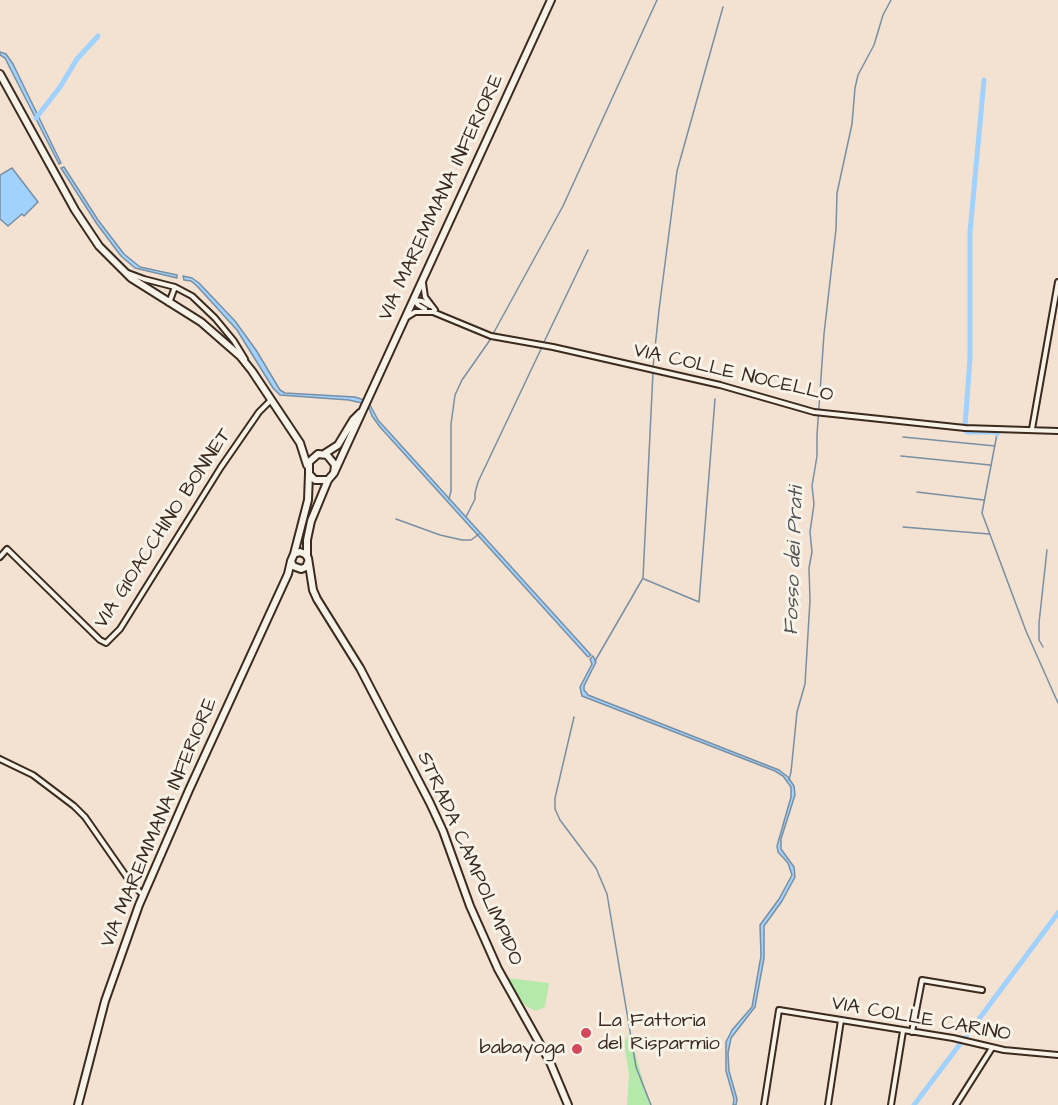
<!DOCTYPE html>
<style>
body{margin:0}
canvas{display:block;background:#f3e2d1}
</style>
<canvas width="1058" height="1105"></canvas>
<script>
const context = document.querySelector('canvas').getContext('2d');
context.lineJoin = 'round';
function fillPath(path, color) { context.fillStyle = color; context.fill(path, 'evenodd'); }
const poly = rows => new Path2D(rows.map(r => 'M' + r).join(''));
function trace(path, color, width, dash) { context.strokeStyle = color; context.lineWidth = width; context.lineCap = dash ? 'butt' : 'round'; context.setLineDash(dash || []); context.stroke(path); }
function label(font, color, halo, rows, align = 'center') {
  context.font = font + ' "Architects Daughter",sans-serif'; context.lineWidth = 6; context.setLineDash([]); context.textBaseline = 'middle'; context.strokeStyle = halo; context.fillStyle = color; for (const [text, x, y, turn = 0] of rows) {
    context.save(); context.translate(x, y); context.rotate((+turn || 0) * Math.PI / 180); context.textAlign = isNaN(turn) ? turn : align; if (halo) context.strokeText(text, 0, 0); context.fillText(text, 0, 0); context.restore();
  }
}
fillPath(poly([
 [507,978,549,983,545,1007,536,1011,526,1006,520,1000],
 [629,1034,633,1046,650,1105,627,1105,629,1075,624,1042]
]), '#b4e9ab');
const water = poly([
 [0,52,6,54,13,64,61,163,59,164,9,66,5,58,0,55,0,52],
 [64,167,98,220,124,254,140,267,177,275,177,278,135,268,121,256,97,224,61,168,64,167],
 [12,168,38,202,24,216,22,214,8,226,0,219,0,175,12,168],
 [183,276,192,278,199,283,235,321,256,350,280,390,285,393,355,397,364,400,362,403,349,400,280,395,273,388,237,330,197,286,191,281,184,280,183,276],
 [369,403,378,420,591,655,588,657,380,427,372,416,368,405,369,403],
 [593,656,596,662,584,686,584,690,588,695,779,770,788,777,794,786,795,795,781,839,781,849,794,867,795,877,782,901,764,926,764,958,755,1007,731,1038,728,1053,729,1071,737,1099,736,1105,733,1105,734,1099,726,1071,726,1042,732,1030,752,1007,761,956,760,925,779,899,792,875,788,863,778,852,777,846,791,797,791,787,783,776,775,771,582,696,580,687,592,664,590,659,593,656]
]);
fillPath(water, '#a0d2fd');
trace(water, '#788fa4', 1.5);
trace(poly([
 [493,334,563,206,657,0],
 [544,342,588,250],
 [653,367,659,310,677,171,723,7],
 [997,434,982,513,1026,631,1058,703],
 [903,437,995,446],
 [901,456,990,465],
 [917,492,984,500],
 [449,499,451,491,451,424,455,395,462,380,490,340],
 [466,517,475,499,475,493,478,482,542,347],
 [396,519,440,535,462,540,471,540,479,534],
 [903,527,989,534],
 [644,579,699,602,715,399],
 [1043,647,1039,640,1039,623,1047,550],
 [595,661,643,578,653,372],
 [574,717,555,798,555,809,560,820,596,868,607,894,636,1067,651,1105],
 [789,780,791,772,797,712,805,684,810,600,809,568,812,552,810,532,814,504,812,486,817,456,817,435,824,334,836,229,837,193,852,124,855,88,858,75,874,45,883,15,891,0]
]), '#788fa4', 1.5);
trace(poly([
 [36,118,60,87,77,59,98,36],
 [965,426,970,358,970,232,984,80],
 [965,430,967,432,998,432,997,434],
 [964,1039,1058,913],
 [914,1105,960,1044]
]), '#a0d2fd', 5);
const street = poly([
 [128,273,144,279,175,287,192,296,215,318,234,341,245,359],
 [423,283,425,297,435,310],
 [414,300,422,301,430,306],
 [414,300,418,305,425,309],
 [169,303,175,287],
 [407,317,415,312,433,312,491,336,553,347,720,385,814,412,965,428,1058,431],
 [1032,429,1058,282],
 [0,557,7,549,100,640,106,643,120,629,221,467,259,412,271,400],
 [0,759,33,775,74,806,85,817,131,883,143,895],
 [912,1032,922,980,982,990],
 [764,1105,779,1010,953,1038,1004,1050,1058,1055],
 [828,1105,841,1020],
 [891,1105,903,1031],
 [956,1105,992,1048]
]);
const secondary = poly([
 [0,74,75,210,99,246,131,278,201,322,240,356,252,371,300,443,307,465],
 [324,454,338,445,353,420,360,413],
 [334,473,335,465,327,455,318,454,309,462,309,474,315,480,328,480,334,473,551,0],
 [294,554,308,500,309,474],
 [307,556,307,540,311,521,328,480],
 [308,562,306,567,301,569,293,566,291,561,294,554,300,552,305,554,308,558,313,590,317,599,360,668,430,803,443,831,470,906,498,969,550,1062,568,1105],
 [78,1105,105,1001,139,905,189,790,288,574,291,561]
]);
trace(street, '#3b2a1e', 8);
trace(secondary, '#3b2a1e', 10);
trace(street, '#f7f3e8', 4);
trace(secondary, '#f7f3e8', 6);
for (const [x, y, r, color] of [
 [586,1033,6,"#d1495b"],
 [577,1049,6,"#d1495b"]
]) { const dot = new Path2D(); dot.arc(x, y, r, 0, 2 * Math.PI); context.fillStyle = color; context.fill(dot); trace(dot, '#f7f3e8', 2); }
label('20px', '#3b2a1e', '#f7f3e8', [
 ["VIA MAREMMANA INFERIORE",442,198,-65],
 ["VIA COLLE NOCELLO",733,374,13],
 ["VIA GIOACCHINO BONNET",164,529,-57],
 ["VIA MAREMMANA INFERIORE",160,823,-67],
 ["STRADA CAMPOLIMPIDO",469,859,66],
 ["VIA COLLE CARINO",921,1020,10]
]);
label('20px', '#3b2a1e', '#f7f3e8', [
 ["La Fattoria",598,1022],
 ["del Risparmio",598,1045],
 ["babayoga",565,1049,"right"]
], 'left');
label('italic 21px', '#545456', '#f7f3e8', [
 ["Fosso dei Prati",795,561,-88]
]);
</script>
